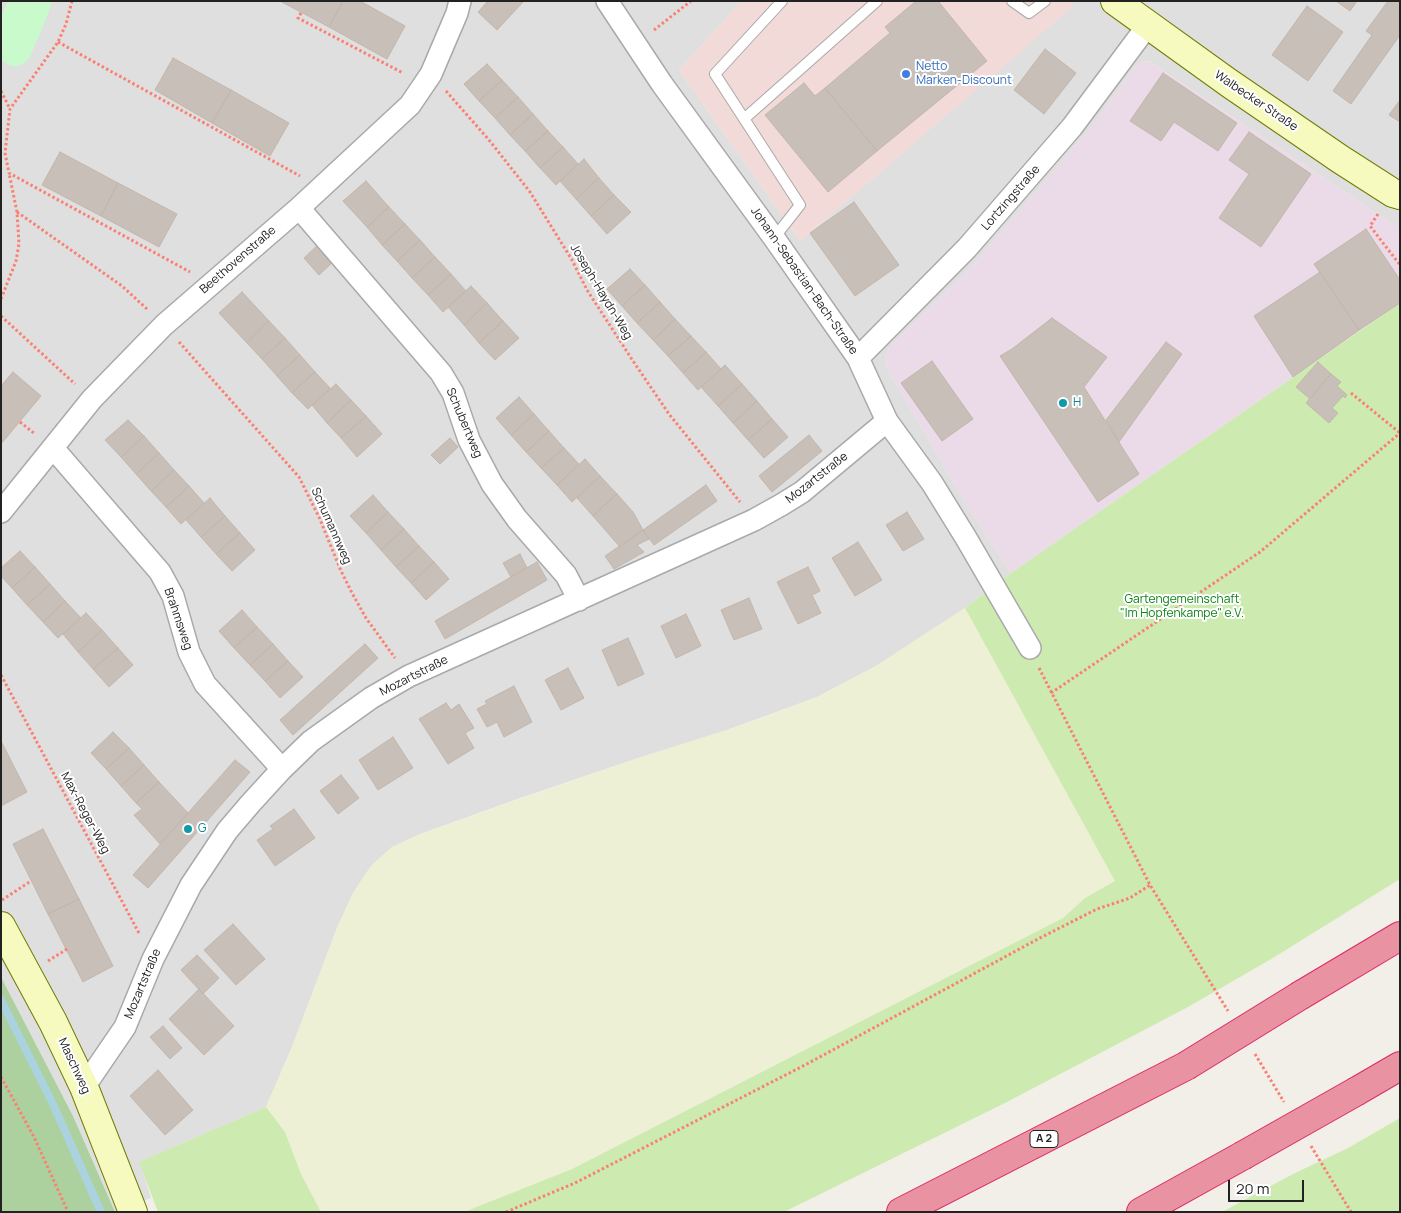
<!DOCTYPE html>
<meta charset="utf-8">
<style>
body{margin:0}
#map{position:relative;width:1401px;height:1213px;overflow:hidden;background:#f2efe9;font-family:Manrope,sans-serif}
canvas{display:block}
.frame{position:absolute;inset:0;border:2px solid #222;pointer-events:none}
.scale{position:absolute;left:1228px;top:1180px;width:76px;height:22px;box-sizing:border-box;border:2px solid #222;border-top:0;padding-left:6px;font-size:15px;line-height:18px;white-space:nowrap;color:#222;-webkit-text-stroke:4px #fff;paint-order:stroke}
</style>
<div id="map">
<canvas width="1401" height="1213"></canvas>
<div class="frame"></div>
<div class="scale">20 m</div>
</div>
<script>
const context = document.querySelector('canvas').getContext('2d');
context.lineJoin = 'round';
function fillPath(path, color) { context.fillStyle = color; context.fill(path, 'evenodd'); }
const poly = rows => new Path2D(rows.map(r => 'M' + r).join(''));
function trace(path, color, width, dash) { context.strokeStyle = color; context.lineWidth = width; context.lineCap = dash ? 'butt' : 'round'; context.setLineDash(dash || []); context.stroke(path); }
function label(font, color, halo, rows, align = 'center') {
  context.font = font + ' Manrope,sans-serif'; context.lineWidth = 4; context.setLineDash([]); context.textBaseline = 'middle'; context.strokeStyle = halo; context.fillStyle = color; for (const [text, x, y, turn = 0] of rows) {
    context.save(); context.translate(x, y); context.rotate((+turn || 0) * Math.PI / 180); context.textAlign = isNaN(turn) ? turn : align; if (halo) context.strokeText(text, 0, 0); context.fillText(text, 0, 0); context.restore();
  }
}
fillPath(poly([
 [1,1,742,1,679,70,800,241,1074,5,1070,1,1400,1,1400,229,1149,61,1143,62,1136,66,1093,125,976,262,890,347,885,357,885,365,965,502,1011,573,965,608,876,666,817,697,705,738,641,757,523,797,423,833,392,847,371,866,353,893,337,928,292,1047,266,1107,140,1162,151,1198,115,1212,73,1116,1,977]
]), '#e0dfdf');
fillPath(poly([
 [742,1,1070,1,1075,5,800,241,679,70]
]), '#f2dad9');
fillPath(poly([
 [1149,61,1400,229,1400,263,1398,265,1400,268,1400,303,1011,573,965,502,885,365,885,357,890,347,976,262,1093,125,1136,66,1143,62]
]), '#ebdbe8');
fillPath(poly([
 [965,608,1116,881,1085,898,1063,918,572,1169,464,1212,321,1212,301,1174,285,1132,266,1107,292,1047,337,928,353,893,371,866,392,847,423,833,641,757,758,720,817,697,876,666]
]), '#eef0d5');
fillPath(poly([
 [1400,303,1400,879,1273,958,1188,1007,1005,1103,784,1212,464,1212,572,1169,1063,918,1085,898,1115,881,965,608,1011,573],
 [266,1107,285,1132,301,1174,321,1212,158,1212,139,1162],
 [1400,1118,1400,1212,1222,1212,1293,1174,1348,1148]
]), '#cdebb0');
fillPath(poly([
 [1,977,73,1116,115,1212,1,1212]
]), '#add19e');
fillPath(poly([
 [8,1,52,1,48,14,29,59,21,65,14,67,1,60,1,16]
]), '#c8facc');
trace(poly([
 [1,1000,53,1104,101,1212]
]), '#aad3df', 8);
const building = poly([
 [280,1,343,1,329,27,280,1],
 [343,1,360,1,405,26,387,59,329,27,343,1],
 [488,1,524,1,497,30,478,12,488,1],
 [916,1,938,1,987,61,877,151,825,88,890,33,885,27,916,1],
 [1336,1,1357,1,1350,11,1336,1],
 [1388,1,1400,1,1400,35,1351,104,1333,91,1372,35,1366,31,1388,1],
 [1307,6,1343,32,1308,81,1272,55,1307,6],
 [1045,49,1076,73,1044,114,1014,90,1045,49],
 [173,58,231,90,212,123,155,90,173,58],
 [487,64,502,80,479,101,464,84,487,64],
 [1163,73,1237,123,1218,151,1174,122,1161,141,1130,121,1163,73],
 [502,80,518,97,495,118,479,101,502,80],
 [804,83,815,96,825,88,877,151,828,192,765,115,804,83],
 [231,90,289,123,270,156,212,123,231,90],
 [518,97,533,114,510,135,495,118,518,97],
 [1400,100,1400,122,1389,115,1400,100],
 [533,114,548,131,525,151,510,135,533,114],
 [548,131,563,147,540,168,525,151,548,131],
 [1249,132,1311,174,1261,247,1219,218,1249,174,1229,160,1249,132],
 [563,147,578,164,556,185,540,168,563,147],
 [60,152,118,183,101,216,42,185,60,152],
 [584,159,599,178,576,199,560,181,584,159],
 [599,178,614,195,591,216,576,199,599,178],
 [366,181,389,207,367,227,343,201,366,181],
 [118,183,177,214,159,247,101,216,118,183],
 [614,195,631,212,607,234,591,216,614,195],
 [854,202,899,265,855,296,810,233,854,202],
 [389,207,405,224,382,245,367,227,389,207],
 [405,224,420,240,397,261,382,245,405,224],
 [1366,229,1400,280,1400,303,1359,330,1314,264,1366,229],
 [420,240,435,257,412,278,397,261,420,240],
 [320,243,335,260,319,275,304,258,320,243],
 [435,257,451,274,428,295,412,278,435,257],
 [630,269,645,285,622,306,607,289,630,269],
 [1320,272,1359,330,1293,377,1254,316,1320,272],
 [451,274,466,291,443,312,428,295,451,274],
 [645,285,660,302,637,323,622,306,645,285],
 [471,286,487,303,464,325,448,307,471,286],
 [242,292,269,321,247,343,219,313,242,292],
 [660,302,675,319,653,340,637,323,660,302],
 [487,303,503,321,479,343,464,325,487,303],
 [1052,318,1107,357,1084,387,1139,474,1098,502,1000,356,1012,349,1052,318],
 [675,319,691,336,668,356,653,340,675,319],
 [269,321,285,338,262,359,247,343,269,321],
 [503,321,519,338,495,360,479,343,503,321],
 [691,336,706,352,683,373,668,356,691,336],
 [285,338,300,355,277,376,262,359,285,338],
 [1166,342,1182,354,1119,442,1106,420,1166,342],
 [706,352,721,369,698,390,683,373,706,352],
 [300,355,315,372,292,393,277,376,300,355],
 [932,361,973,419,942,441,901,383,932,361],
 [1318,362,1331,374,1310,399,1296,387,1318,362],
 [725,365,742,384,718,406,701,387,725,365],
 [13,372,41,396,1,444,1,386,13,372],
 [315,372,330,388,308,409,292,393,315,372],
 [1331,374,1341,382,1337,386,1347,395,1345,398,1343,396,1332,408,1338,413,1329,423,1306,403,1331,374],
 [336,384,351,400,327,423,312,405,336,384],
 [742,384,757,401,733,423,718,406,742,384],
 [519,397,534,414,511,435,496,418,519,397],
 [351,400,366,416,341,438,327,423,351,400],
 [757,401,772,419,748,440,733,423,757,401],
 [534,414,549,431,526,452,511,435,534,414],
 [366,416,382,434,357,457,341,438,366,416],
 [772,419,788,437,764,458,748,440,772,419],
 [128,420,144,436,121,457,105,440,128,420],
 [549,431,564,448,541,468,526,452,549,431],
 [809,435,822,451,772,492,759,476,809,435],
 [144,436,159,453,136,474,121,457,144,436],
 [450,438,458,447,440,464,431,455,450,438],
 [564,448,579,464,557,485,541,468,564,448],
 [159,453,174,470,151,491,136,474,159,453],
 [585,459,600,476,572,502,557,485,585,459],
 [174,470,189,486,166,507,151,491,174,470],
 [600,476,617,494,593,516,577,498,600,476],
 [706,485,717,501,654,545,643,530,706,485],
 [189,486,204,503,181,524,166,507,189,486],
 [617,494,633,512,643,530,620,547,593,516,617,494],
 [373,495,388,512,366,533,350,516,373,495],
 [210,498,225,516,201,537,186,520,210,498],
 [388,512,404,529,381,550,366,533,388,512],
 [907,512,924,539,903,551,886,525,907,512],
 [225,516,240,533,216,554,201,537,225,516],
 [404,529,419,546,396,567,381,550,404,529],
 [643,530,649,539,637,545,644,552,614,569,605,556,643,530],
 [240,533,255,550,232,571,216,554,240,533],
 [858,542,882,580,855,596,832,558,858,542],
 [419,546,434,562,411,583,396,567,419,546],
 [20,551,35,567,12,588,1,576,1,568,20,551],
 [520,554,527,568,511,577,503,563,520,554],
 [434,562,449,579,426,600,411,583,434,562],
 [537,562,547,580,445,639,435,621,537,562],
 [35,567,50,584,27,605,12,588,35,567],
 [808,567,820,591,812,595,821,613,798,624,777,582,808,567],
 [50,584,65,601,43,622,27,605,50,584],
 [749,598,762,629,734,640,721,610,749,598],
 [65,601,81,618,58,638,43,622,65,601],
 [242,610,257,627,234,648,219,631,242,610],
 [86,613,102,630,78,652,63,634,86,613],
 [686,614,701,646,676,658,661,626,686,614],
 [257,627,273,644,250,665,234,648,257,627],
 [102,630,118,648,93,669,78,652,102,630],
 [628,638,644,674,618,686,602,650,628,638],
 [273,644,288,661,265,681,250,665,273,644],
 [365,644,378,658,293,735,280,720,365,644],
 [118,648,133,665,109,687,93,669,118,648],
 [288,661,303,677,280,698,265,681,288,661],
 [568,668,584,698,561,710,545,680,568,668],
 [514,686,532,722,504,737,497,722,487,727,477,709,487,704,485,701,514,686],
 [446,703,451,710,459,704,474,728,465,733,474,748,448,764,419,719,446,703],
 [113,732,129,748,106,769,91,753,113,732],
 [393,737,413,768,378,790,359,760,393,737],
 [1,741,27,792,1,806,1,741],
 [129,748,144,765,121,786,106,769,129,748],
 [235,760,250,772,148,888,133,875,235,760],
 [144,765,159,782,136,803,121,786,144,765],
 [341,775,359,798,338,814,320,791,341,775],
 [159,782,188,813,160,844,134,815,142,809,136,803,159,782],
 [294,809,315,838,275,866,257,840,273,829,270,826,294,809],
 [43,829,79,899,48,914,13,844,43,829],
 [79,899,113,966,83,982,48,914,79,899],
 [233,924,265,959,236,985,204,950,233,924],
 [197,955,219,978,203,994,181,970,197,955],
 [199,989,234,1026,204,1055,169,1019,199,989],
 [163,1026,182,1048,170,1059,150,1037,163,1026],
 [158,1070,193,1110,165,1135,130,1096,158,1070]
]);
fillPath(building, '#c7bfb8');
trace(building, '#c4b6ab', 1);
const lane = poly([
 [1012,1,1029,13,1045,1],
 [744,119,877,1],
 [774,238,800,205,715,74,782,1]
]);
const street = poly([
 [607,1,662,84,774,238,858,358,887,421,932,483,966,538,1030,648],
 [299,208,441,373,453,393,469,440,492,484,517,519,566,575,579,600],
 [858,358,967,248,1072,127,1148,25],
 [53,448,160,572,173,596,189,652,205,684,282,769],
 [1,512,92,399,164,325,299,208,410,105,431,74,457,13,460,1],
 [84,1087,125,1027,153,959,191,885,227,831,250,804,282,769,311,741,371,698,409,676,754,520,781,505,802,492,887,421]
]);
const secondary = poly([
 [1115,1,1229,83,1340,159,1393,193,1400,195],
 [1,926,53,1022,84,1087,133,1212]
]);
const highway = poly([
 [1301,995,1400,936],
 [1357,1091,1400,1066],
 [901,1212,1186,1066],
 [1141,1212,1242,1156]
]);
trace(lane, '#a9a9a9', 12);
trace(street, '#a9a9a9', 24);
trace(secondary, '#707d05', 30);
trace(highway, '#dc2a67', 30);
trace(poly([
 [72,1,66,24,58,42,10,109,5,153,9,173,190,272],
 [301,13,298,18,403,73],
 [654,30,691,1],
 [58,42,300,176],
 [1,91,10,109],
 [446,91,489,140,530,192,572,260,587,290,633,361,669,414,740,502],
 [17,212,122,286,147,309],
 [1378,214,1370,226,1400,265],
 [1,299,16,261,19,244,17,212,9,173],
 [1,316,75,384],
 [179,342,299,477,319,517,341,571,352,593,366,618,395,658],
 [1351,393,1400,433],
 [20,422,35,434],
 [1039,668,1150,885,1228,1011],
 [1,675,140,935],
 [1051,693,1260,552,1400,433],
 [2,900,31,881],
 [48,961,67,949],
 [1255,1054,1284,1102],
 [1,1077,34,1137,68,1212],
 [1311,1146,1351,1212],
 [506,1212,575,1183,805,1065,1038,939,1097,909,1130,898,1150,885]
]), '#fa8072', 3, [2.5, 2.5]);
trace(lane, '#fff', 10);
trace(street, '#fff', 21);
trace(secondary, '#f7fabf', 28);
trace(highway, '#e892a2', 28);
const highwayBridge = poly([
 [1186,1066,1301,995],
 [1242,1156,1357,1091]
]);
trace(highwayBridge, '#dc2a67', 30, []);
trace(highwayBridge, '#e892a2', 28);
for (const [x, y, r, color] of [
 [906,74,5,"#3f7fe0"],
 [1063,403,5,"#0f9aa8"],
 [188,829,5,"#0f9aa8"]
]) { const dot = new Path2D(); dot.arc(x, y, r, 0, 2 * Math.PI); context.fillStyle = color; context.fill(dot); trace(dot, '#fff', 2); }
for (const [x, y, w] of [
 [1044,1139,28]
]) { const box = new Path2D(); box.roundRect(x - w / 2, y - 8.5, w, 17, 4); context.fillStyle = '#fff'; context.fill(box); trace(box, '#222', 1); }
label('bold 11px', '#222', null, [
 ["A 2",1044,1139]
]);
label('12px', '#366cbe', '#fff', [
 ["Netto",916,67],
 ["Marken-Discount",916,81]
], 'left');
label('12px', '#222', '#fff', [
 ["Walbecker Straße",1256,101,34],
 ["Lortzingstraße",1011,198,-49],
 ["Beethovenstraße",238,260,-41],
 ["Johann-Sebastian-Bach-Straße",804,281,55],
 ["Joseph-Haydn-Weg",601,292,59],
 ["Schubertweg",464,423,67],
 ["Mozartstraße",817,478,-38],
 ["Schumannweg",331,526,66],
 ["Brahmsweg",178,619,71],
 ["Mozartstraße",414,676,-27],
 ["Max-Reger-Weg",85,813,62],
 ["Mozartstraße",143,984,-67],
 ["Maschweg",74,1066,65]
]);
label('12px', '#0d838f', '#fff', [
 ["H",1073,403],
 ["G",198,829]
], 'left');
label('12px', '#0c8416', '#fff', [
 ["Gartengemeinschaft",1182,600],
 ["\"Im Hopfenkampe\" e.V.",1182,614]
]);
</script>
